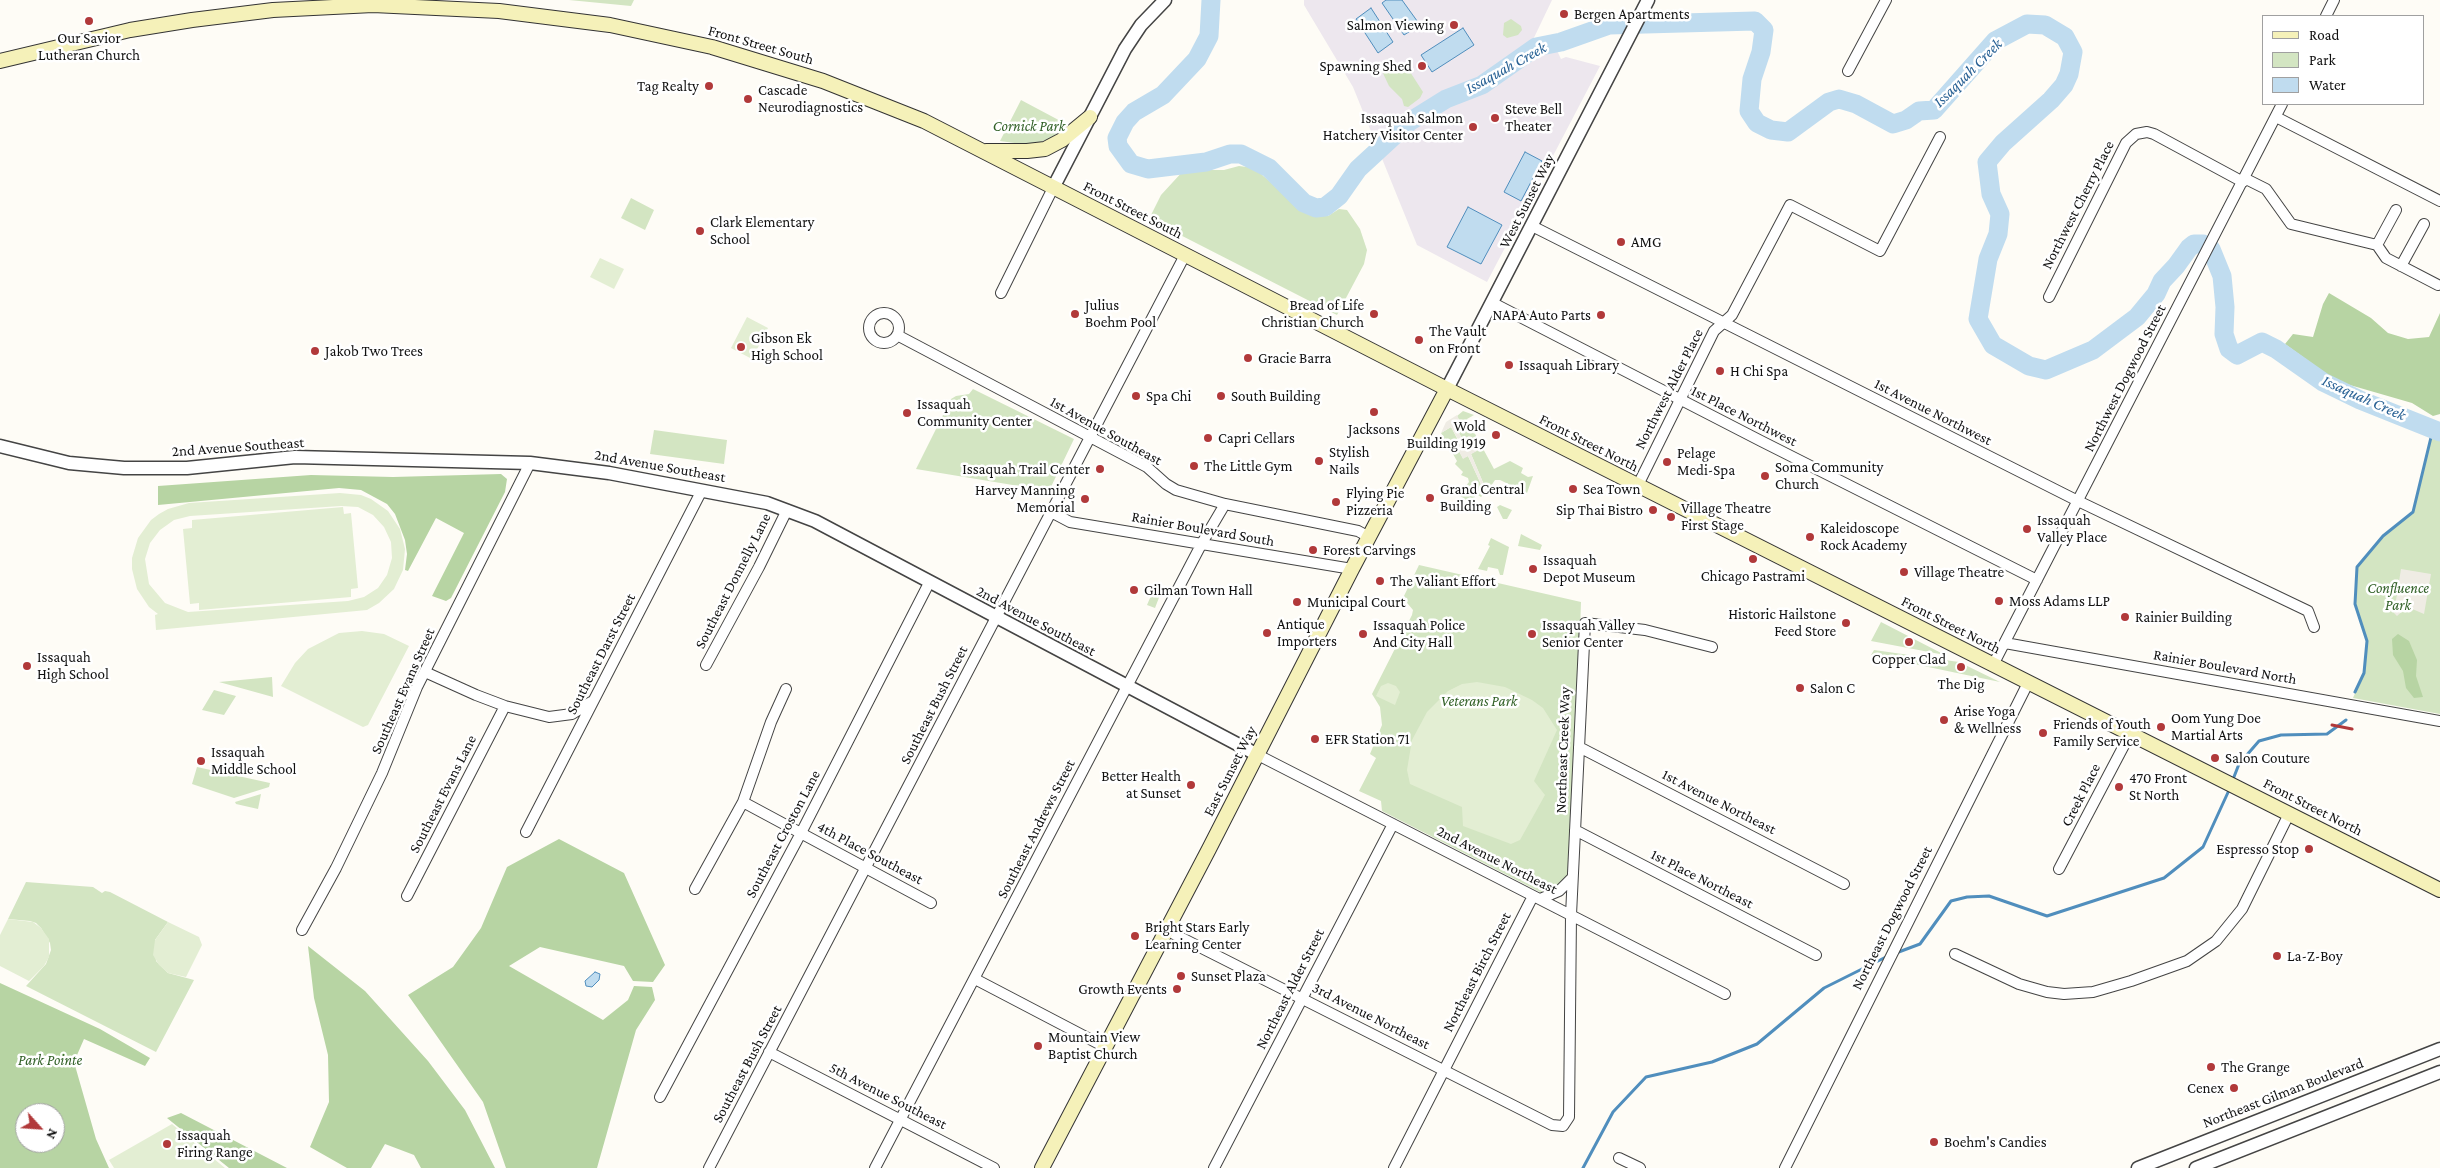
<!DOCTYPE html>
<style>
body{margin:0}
#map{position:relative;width:2440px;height:1168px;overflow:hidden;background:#fefcf6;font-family:"Crimson Pro",serif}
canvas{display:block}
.legend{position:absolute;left:2262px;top:15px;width:162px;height:90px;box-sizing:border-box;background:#fff;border:1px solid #a0a0a0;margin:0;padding:6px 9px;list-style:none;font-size:15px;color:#111}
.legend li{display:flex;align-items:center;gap:10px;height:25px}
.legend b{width:25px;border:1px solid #a0a0a0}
.north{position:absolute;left:15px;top:1103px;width:50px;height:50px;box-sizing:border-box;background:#fff;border:1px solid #a0a0a0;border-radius:50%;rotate:116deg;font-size:14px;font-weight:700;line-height:20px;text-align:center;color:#111}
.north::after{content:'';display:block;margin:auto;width:18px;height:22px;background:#b1393a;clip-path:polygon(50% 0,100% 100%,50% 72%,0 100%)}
</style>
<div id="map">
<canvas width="2440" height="1168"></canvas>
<ul class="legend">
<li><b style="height:6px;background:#f5f1b9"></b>Road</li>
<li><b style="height:14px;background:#d3e5c2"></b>Park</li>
<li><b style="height:14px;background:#c0dcef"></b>Water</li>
</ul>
<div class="north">N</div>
</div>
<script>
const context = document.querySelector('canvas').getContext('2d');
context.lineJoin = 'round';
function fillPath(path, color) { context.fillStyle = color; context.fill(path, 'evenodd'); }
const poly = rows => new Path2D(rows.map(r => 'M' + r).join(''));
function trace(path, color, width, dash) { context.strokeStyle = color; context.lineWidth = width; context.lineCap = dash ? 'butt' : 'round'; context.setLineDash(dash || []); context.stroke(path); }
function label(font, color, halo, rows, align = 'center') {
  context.font = font + ' "Crimson Pro",serif'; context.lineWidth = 5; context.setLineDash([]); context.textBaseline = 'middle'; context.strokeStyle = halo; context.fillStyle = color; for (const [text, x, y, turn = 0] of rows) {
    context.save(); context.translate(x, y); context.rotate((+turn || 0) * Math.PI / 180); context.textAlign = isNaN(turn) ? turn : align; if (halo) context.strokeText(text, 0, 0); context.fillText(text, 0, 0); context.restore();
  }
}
fillPath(poly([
 [1304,0,1552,0,1530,46,1551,38,1561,59,1566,57,1600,66,1487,282,1417,245,1353,87,1304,5]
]), '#ede7ee');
fillPath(poly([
 [569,0,634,0,631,6],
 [1511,19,1521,26,1522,30,1518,35,1507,38,1503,35,1504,23],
 [1390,59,1395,65,1401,62,1405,64,1423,92,1420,98,1408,107,1404,106,1402,99,1389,86,1381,69,1386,60],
 [1021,100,1068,125,1051,138,1037,143,1029,145,1000,141],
 [1239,166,1254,168,1302,209,1316,215,1328,216,1339,209,1347,210,1360,229,1367,250,1364,264,1337,315,1149,219,1161,195,1184,170,1224,170],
 [631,198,654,210,645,230,621,218],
 [973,389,1074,439,1049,491,916,469,951,399,956,396,969,394],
 [1463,411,1474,415,1467,419,1494,469,1510,461,1523,468,1521,473,1528,477,1533,476,1527,493,1500,480,1495,480,1487,492,1471,454,1476,451,1468,437,1463,440,1456,428,1460,422,1457,416],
 [1451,427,1459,442,1455,444,1463,458,1468,456,1485,493,1481,497,1476,494,1472,503,1461,497,1460,493,1469,482,1468,478,1461,475,1463,472,1455,464,1457,461,1441,433],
 [2433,429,2440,432,2440,714,2353,698,2364,673,2367,642,2355,604,2357,567,2383,536,2413,512],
 [654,430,727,440,724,464,650,454],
 [1500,505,1512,510,1507,519,1503,519,1497,507],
 [1521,534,1542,545,1540,550,1518,546],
 [1491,538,1509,547,1503,575,1500,575,1498,569,1488,567,1487,571,1478,569,1490,546,1488,545],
 [1419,565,1581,602,1574,813,1567,875,1562,886,1548,892,1540,892,1382,811,1381,801,1359,791,1376,758,1370,754,1382,725,1380,707,1372,694,1412,615,1413,610,1403,598],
 [1153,591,1160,595,1155,608,1147,605],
 [1881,622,1945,655,1871,641],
 [1874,650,1959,662,2000,682,1871,655],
 [272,677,273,697,219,682],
 [214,690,236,696,224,715,202,710],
 [197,767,270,783,269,787,234,798,192,784],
 [261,794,258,809,236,804,235,802],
 [26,882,93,887,102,893,105,891,110,892,168,922,155,940,156,961,168,973,194,980,156,1052,26,986,46,964,51,950,50,943,41,928,36,923,30,921,8,919]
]), '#d3e5c2');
fillPath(poly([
 [2329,293,2371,318,2388,333,2408,339,2429,337,2440,313,2440,414,2433,416,2412,403,2336,381,2285,344,2293,334,2313,337,2323,304],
 [501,474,507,479,505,492,451,598,446,601,432,596,464,533,436,518,408,571,405,570,407,554,405,540,395,514,387,504,361,490,339,488,158,505,158,486,311,475,393,477],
 [2398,634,2409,641,2417,660,2416,676,2423,697,2414,698,2406,688,2403,671,2393,655,2392,639],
 [559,839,624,873,665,965,653,982,633,981,624,966,540,947,509,966,603,1020,628,1000,634,986,652,987,655,1000,636,1030,597,1168,506,1168,483,1102,408,995,453,967,481,928,507,867],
 [308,946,365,991,428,1061,465,1110,495,1168,421,1168,414,1155,385,1144,371,1168,347,1168,310,1147,329,1102,328,1055,314,998],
 [0,983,100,1029,150,1058,145,1066,84,1039,74,1062,96,1139,109,1168,0,1168],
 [25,1113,55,1113,55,1143,25,1143],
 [181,1113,287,1168,229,1168,167,1118]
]), '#b7d4a3');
fillPath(poly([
 [600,258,624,269,614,289,590,277],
 [747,317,768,328,752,359,731,348],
 [340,493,361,495,371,499,388,511,400,529,405,549,403,570,394,589,379,603,367,610,156,630,155,615,158,614,149,607,137,589,132,569,132,558,138,538,151,520,159,514,168,509,189,503],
 [341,506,358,507,373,515,384,527,391,542,392,558,387,575,378,588,364,597,348,601,188,612,165,603,149,584,145,559,150,543,160,530,174,520,190,516],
 [343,507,344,514,351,513,358,588,351,589,351,597,199,610,199,603,190,604,183,529,192,528,192,520],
 [362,631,384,634,409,646,368,725,363,727,281,686,295,663,308,649,339,633],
 [1477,682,1505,687,1532,700,1543,708,1557,730,1534,781,1545,795,1520,840,1511,844,1463,826,1462,807,1410,784,1407,770,1412,740,1427,712,1448,691,1462,684],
 [1388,683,1396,686,1400,692,1395,705,1376,696,1381,686],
 [8,919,33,922,41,928,49,939,49,957,44,966,29,981,0,966,0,935],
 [168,922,199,937,202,945,186,977,168,973,159,965,153,955,155,940],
 [172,1124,225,1168,114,1168,109,1160]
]), '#e3eed3');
fillPath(poly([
 [1457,415,1460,422,1456,428,1463,440,1469,436,1477,451,1471,454,1487,492,1485,493,1468,456,1463,459,1455,444,1459,441,1451,427,1441,433,1446,422],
 [2401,569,2431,574,2424,614,2410,608,2406,608,2397,616,2394,613]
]), '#efece4');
const water = poly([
 [1386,0,1402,0,1420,25,1404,35,1382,3,1386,0],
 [1371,8,1393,42,1378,53,1356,19,1371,8],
 [1463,28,1474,45,1432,72,1421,55,1463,28],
 [1525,152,1542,161,1521,201,1504,192,1525,152],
 [1468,207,1502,225,1481,264,1447,247,1468,207],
 [595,972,600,974,599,980,592,987,586,986,585,981,595,972]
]);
fillPath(water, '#c0dcef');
trace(water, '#508ebd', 1);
trace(poly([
 [2355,692,2364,673,2367,641,2355,604,2357,567,2383,536,2413,512,2433,429],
 [2232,782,2239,764,2259,741,2281,735,2327,734,2346,720],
 [1896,953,1920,944,1951,901,1967,897,1989,896,2047,916,2164,878,2203,847,2230,788],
 [1583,1168,1613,1112,1646,1077,1712,1062,1757,1044,1824,988,1888,956]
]), '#508ebd', 3);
trace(poly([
 [1211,0,1209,36,1197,59,1163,95,1134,112,1125,122,1117,138,1118,146,1131,164,1148,169,1206,162,1230,154,1241,154,1269,168,1304,203,1316,208,1325,207,1339,196,1358,169,1409,122,1446,99,1482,85,1536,47,1561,42,1609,25,1755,21,1764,30,1761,52,1752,79,1749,111,1757,123,1771,130,1788,132,1829,102,1839,99,1856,104,1893,124,1906,120,1919,111,1934,110,1995,41,2027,24,2045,25,2065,37,2073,52,2069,74,2064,85,2051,100,2003,143,1987,162,1991,194,2000,214,1998,234,1988,259,1978,319,1993,345,2029,366,2046,370,2093,350,2137,317,2156,294,2162,281,2176,266,2189,248,2194,244,2203,244,2211,249,2222,276,2225,307,2224,334,2229,349,2237,355,2262,342,2276,349,2323,382,2360,400,2440,432]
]), '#c0dcef', 19);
const minor = poly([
 [2326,16,2334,0],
 [1848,71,1886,0],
 [2276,117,2440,201],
 [2244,178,2266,189,2291,224,2377,245,2386,258,2438,285],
 [1532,226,2078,501,2308,611,2314,627],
 [2377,245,2396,210],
 [2401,266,2424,224],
 [1001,293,1053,188],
 [2049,297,2126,143,2136,134,2147,132,2154,134,2243,182],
 [1493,303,1761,441,2037,580],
 '869 328a15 15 0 1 1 30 0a15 15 0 1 1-30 0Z',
 [897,335,1147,467,1166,484,1176,490,1225,504,1358,531,1369,537],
 [1638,485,1714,331,1732,315,1790,205,1880,251,1940,137],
 [1051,512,1070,522,1352,569],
 [2005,643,2440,721],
 [706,665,759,567,787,510],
 [1993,665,2282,104],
 [425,672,476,695,505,706,549,717,572,714,591,702],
 [1579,747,1844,884],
 [1256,754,1725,994],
 [743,802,931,903],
 [1575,830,1816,955],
 [526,832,702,490],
 [2059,869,2130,734],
 [695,889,743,802,771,722,786,689],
 [407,896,505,706],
 [1540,899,1559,891,1572,878],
 [302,930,336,868,382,773,417,687,530,463],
 [1166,930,1552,1125,1563,1126,1569,1117,1571,915,1585,623,1645,630,1712,647],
 [1955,954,2019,984,2047,992,2064,994,2093,992,2131,981,2187,961,2216,941,2242,909,2289,814],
 [975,979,1105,1047],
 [769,1052,994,1168],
 [660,1097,801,833,929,583],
 [1619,1158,1640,1168],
 [709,1168,1185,255],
 [875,1168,1202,543,1225,504],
 [1214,1168,1393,824],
 [1394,1168,1533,896],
 [1785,1168,2028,683]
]);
const tertiary = poly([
 [1053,188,1125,49,1141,25,1165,0],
 [1447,389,1648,0],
 [0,446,69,463,124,468,187,468,295,457,530,463,609,473,767,503,815,521,1256,754],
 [2138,1168,2440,1049],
 [2196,1168,2440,1072]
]);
const secondary = poly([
 [0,61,130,30,192,20,273,10,373,5,499,11,610,25,712,47,823,81,924,121,1447,389,2440,890],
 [986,151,1027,151,1045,149,1062,140,1090,117],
 [1042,1168,1209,849,1352,569,1447,389]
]);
trace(minor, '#444', 12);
trace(tertiary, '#444', 15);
trace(secondary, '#333', 16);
trace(minor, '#fff', 10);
trace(tertiary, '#fff', 12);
trace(secondary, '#f5f1b9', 14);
trace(poly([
 [2332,725,2352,729]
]), '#b1393a', 3);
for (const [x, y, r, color] of [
 [1564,14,5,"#b1393a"],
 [89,21,5,"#b1393a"],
 [1454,25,5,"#b1393a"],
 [1422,66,5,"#b1393a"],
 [709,86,5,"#b1393a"],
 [748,99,5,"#b1393a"],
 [1495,118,5,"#b1393a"],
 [1473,127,5,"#b1393a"],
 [700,231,5,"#b1393a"],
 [1621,242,5,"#b1393a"],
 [1075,314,5,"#b1393a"],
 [1374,314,5,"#b1393a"],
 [1601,315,5,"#b1393a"],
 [1419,340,5,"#b1393a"],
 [741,347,5,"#b1393a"],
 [315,351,5,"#b1393a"],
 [1248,358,5,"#b1393a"],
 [1509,365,5,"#b1393a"],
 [1720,371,5,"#b1393a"],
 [1136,396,5,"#b1393a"],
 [1221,396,5,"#b1393a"],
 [1374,412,5,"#b1393a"],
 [907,413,5,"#b1393a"],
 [1496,435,5,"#b1393a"],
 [1208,438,5,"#b1393a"],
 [1319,461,5,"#b1393a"],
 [1667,462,5,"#b1393a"],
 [1194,466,5,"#b1393a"],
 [1100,469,5,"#b1393a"],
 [1765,476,5,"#b1393a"],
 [1573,489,5,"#b1393a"],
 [1430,498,5,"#b1393a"],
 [1085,499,5,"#b1393a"],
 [1336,502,5,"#b1393a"],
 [1653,510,5,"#b1393a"],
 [1671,517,5,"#b1393a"],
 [2027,529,5,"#b1393a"],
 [1810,537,5,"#b1393a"],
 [1313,550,5,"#b1393a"],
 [1753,559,5,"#b1393a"],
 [1533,569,5,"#b1393a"],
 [1904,572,5,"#b1393a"],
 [1380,581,5,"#b1393a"],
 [1134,590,5,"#b1393a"],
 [1999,601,5,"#b1393a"],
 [1297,602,5,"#b1393a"],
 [2125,617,5,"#b1393a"],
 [1846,623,5,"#b1393a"],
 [1267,633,5,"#b1393a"],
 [1363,634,5,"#b1393a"],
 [1532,634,5,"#b1393a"],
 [1909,642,5,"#b1393a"],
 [27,666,5,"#b1393a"],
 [1961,667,5,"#b1393a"],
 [1800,688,5,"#b1393a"],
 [1944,720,5,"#b1393a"],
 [2161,727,5,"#b1393a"],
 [2043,733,5,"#b1393a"],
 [1315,739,5,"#b1393a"],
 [2215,758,5,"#b1393a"],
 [201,761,5,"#b1393a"],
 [1191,785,5,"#b1393a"],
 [2119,787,5,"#b1393a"],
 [2309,849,5,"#b1393a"],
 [1135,936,5,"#b1393a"],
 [2277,956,5,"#b1393a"],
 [1181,976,5,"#b1393a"],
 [1177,989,5,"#b1393a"],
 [1038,1046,5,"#b1393a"],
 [2211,1067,5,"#b1393a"],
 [2234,1088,5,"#b1393a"],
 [1934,1142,5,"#b1393a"],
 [167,1144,5,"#b1393a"]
]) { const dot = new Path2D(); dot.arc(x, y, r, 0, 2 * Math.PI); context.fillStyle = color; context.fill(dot); trace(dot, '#fff', 2); }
label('15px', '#111', '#fff', [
 ["Bergen Apartments",1574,14],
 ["Salmon Viewing",1444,25,"right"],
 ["Our Savior",89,38,"center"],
 ["Lutheran Church",89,55,"center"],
 ["Spawning Shed",1412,66,"right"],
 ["Tag Realty",699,86,"right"],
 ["Cascade",758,90],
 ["Neurodiagnostics",758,107],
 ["Steve Bell",1505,109],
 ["Theater",1505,126],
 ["Issaquah Salmon",1463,118,"right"],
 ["Hatchery Visitor Center",1463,135,"right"],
 ["Clark Elementary",710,222],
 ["School",710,239],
 ["AMG",1631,242],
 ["Julius",1085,305],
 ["Boehm Pool",1085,322],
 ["Bread of Life",1364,305,"right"],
 ["Christian Church",1364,322,"right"],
 ["NAPA Auto Parts",1591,315,"right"],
 ["The Vault",1429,331],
 ["on Front",1429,348],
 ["Gibson Ek",751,338],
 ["High School",751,355],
 ["Jakob Two Trees",325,351],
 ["Gracie Barra",1258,358],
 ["Issaquah Library",1519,365],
 ["H Chi Spa",1730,371],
 ["Spa Chi",1146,396],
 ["South Building",1231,396],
 ["Issaquah",917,404],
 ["Community Center",917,421],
 ["Wold",1486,426,"right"],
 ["Building 1919",1486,443,"right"],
 ["Jacksons",1374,429,"center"],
 ["Capri Cellars",1218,438],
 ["Stylish",1329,452],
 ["Nails",1329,469],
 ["Pelage",1677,453],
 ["Medi-Spa",1677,470],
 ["The Little Gym",1204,466],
 ["Soma Community",1775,467],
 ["Church",1775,484],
 ["Issaquah Trail Center",1090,469,"right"],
 ["Grand Central",1440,489],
 ["Building",1440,506],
 ["Sea Town",1583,489],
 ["Harvey Manning",1075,490,"right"],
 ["Memorial",1075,507,"right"],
 ["Flying Pie",1346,493],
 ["Pizzeria",1346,510],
 ["Village Theatre",1681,508],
 ["First Stage",1681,525],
 ["Sip Thai Bistro",1643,510,"right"],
 ["Issaquah",2037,520],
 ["Valley Place",2037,537],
 ["Kaleidoscope",1820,528],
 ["Rock Academy",1820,545],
 ["Forest Carvings",1323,550],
 ["Issaquah",1543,560],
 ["Depot Museum",1543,577],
 ["Village Theatre",1914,572],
 ["Chicago Pastrami",1753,576,"center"],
 ["The Valiant Effort",1390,581],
 ["Gilman Town Hall",1144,590],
 ["Moss Adams LLP",2009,601],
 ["Municipal Court",1307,602],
 ["Historic Hailstone",1836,614,"right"],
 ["Feed Store",1836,631,"right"],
 ["Rainier Building",2135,617],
 ["Antique",1277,624],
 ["Importers",1277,641],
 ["Issaquah Police",1373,625],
 ["And City Hall",1373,642],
 ["Issaquah Valley",1542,625],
 ["Senior Center",1542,642],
 ["Issaquah",37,657],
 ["High School",37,674],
 ["Copper Clad",1909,659,"center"],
 ["The Dig",1961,684,"center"],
 ["Salon C",1810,688],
 ["Arise Yoga",1954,711],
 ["& Wellness",1954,728],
 ["Oom Yung Doe",2171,718],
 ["Martial Arts",2171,735],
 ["Friends of Youth",2053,724],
 ["Family Service",2053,741],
 ["EFR Station 71",1325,739],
 ["Issaquah",211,752],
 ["Middle School",211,769],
 ["Salon Couture",2225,758],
 ["Better Health",1181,776,"right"],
 ["at Sunset",1181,793,"right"],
 ["470 Front",2129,778],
 ["St North",2129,795],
 ["Espresso Stop",2299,849,"right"],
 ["Bright Stars Early",1145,927],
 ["Learning Center",1145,944],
 ["La-Z-Boy",2287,956],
 ["Sunset Plaza",1191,976],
 ["Growth Events",1167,989,"right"],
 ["Mountain View",1048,1037],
 ["Baptist Church",1048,1054],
 ["The Grange",2221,1067],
 ["Cenex",2224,1088,"right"],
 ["Issaquah",177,1135],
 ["Firing Range",177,1152],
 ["Boehm's Candies",1944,1142]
], 'left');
label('15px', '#111', '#fff', [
 ["Front Street South",761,45,16],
 ["West Sunset Way",1527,201,-63],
 ["Northwest Cherry Place",2078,205,-63],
 ["Front Street South",1133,210,27],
 ["Northwest Dogwood Street",2125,378,-63],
 ["Northwest Alder Place",1669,389,-63],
 ["1st Avenue Northwest",1933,412,27],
 ["1st Place Northwest",1744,416,27],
 ["1st Avenue Southeast",1106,431,29],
 ["Front Street North",1589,443,27],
 ["2nd Avenue Southeast",238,447,-4],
 ["2nd Avenue Southeast",660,466,10],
 ["Rainier Boulevard South",1203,529,10],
 ["Southeast Donnelly Lane",733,581,-63],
 ["2nd Avenue Southeast",1036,621,28],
 ["Front Street North",1951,625,27],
 ["Southeast Darst Street",601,654,-63],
 ["Rainier Boulevard North",2225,667,10],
 ["Southeast Evans Street",403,691,-66],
 ["Southeast Bush Street",934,705,-63],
 ["Northeast Creek Way",1563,750,-88],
 ["East Sunset Way",1230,771,-63],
 ["Southeast Evans Lane",443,794,-63],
 ["Creek Place",2081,795,-63],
 ["1st Avenue Northeast",1719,802,27],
 ["Front Street North",2313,807,27],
 ["Southeast Andrews Street",1036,829,-63],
 ["Southeast Croston Lane",783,834,-62],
 ["4th Place Southeast",870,853,28],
 ["2nd Avenue Northeast",1497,860,27],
 ["1st Place Northeast",1702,879,27],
 ["Northeast Dogwood Street",1892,918,-63],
 ["Northeast Birch Street",1477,972,-63],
 ["Northeast Alder Street",1290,989,-63],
 ["3rd Avenue Northeast",1371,1016,27],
 ["Southeast Bush Street",747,1064,-62],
 ["Northeast Gilman Boulevard",2283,1093,-21],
 ["5th Avenue Southeast",888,1096,27]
]);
label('italic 15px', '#326128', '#fff', [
 ["Cornick Park",1029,126],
 ["Confluence",2398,588],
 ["Park",2398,605],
 ["Veterans Park",1479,701],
 ["Park Pointe",50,1060]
]);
label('italic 16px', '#286194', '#fff', [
 ["Issaquah Creek",1506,68,-29],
 ["Issaquah Creek",1968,73,-45],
 ["Issaquah Creek",2364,398,24]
]);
</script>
